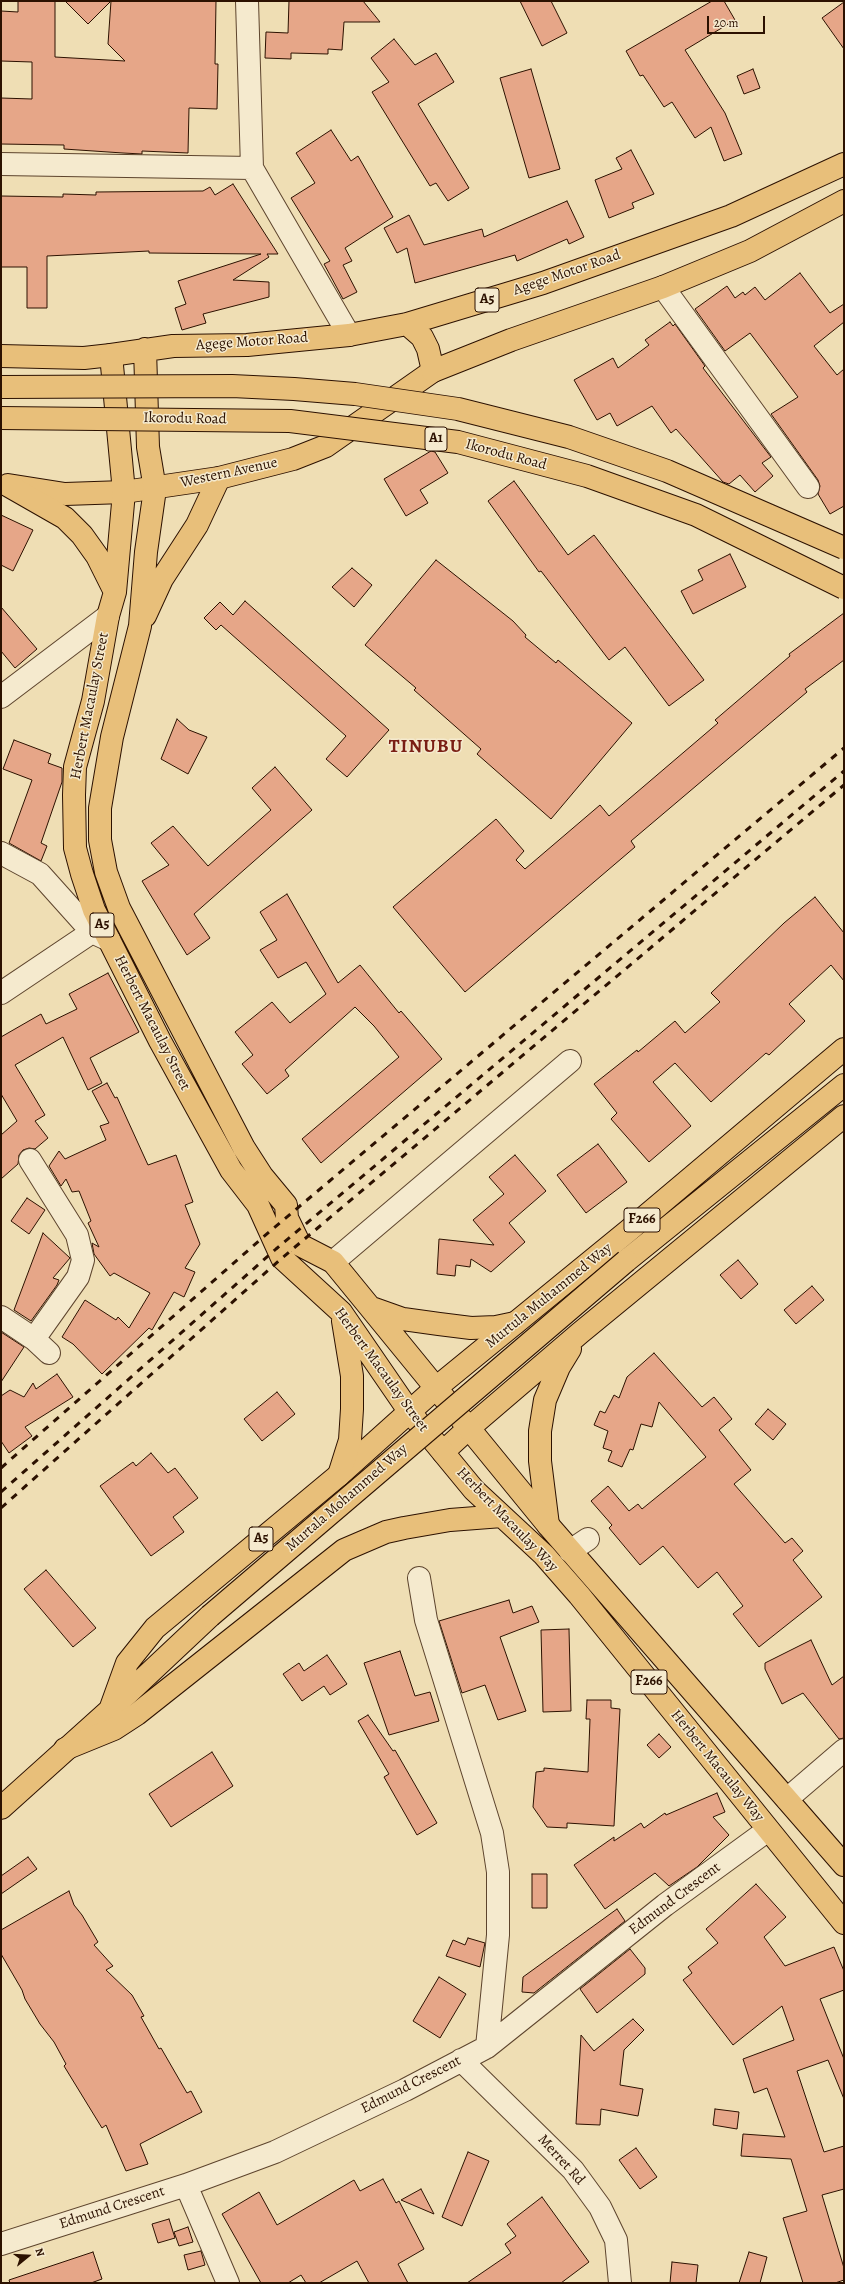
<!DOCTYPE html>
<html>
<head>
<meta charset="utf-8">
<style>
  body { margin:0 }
  #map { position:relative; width:845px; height:2284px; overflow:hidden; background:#efdeb4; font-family:Alegreya,serif }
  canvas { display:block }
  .frame { position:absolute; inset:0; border:2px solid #2c1100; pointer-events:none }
  .north { position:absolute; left:8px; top:2236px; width:40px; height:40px; -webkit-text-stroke:3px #f5eace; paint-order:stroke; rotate:72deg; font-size:11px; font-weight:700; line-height:16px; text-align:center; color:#2c1100 }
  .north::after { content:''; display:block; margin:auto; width:14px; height:18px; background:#2c1100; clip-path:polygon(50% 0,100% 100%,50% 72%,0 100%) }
  .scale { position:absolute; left:707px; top:16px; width:58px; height:18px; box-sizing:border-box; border:2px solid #2c1100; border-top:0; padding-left:5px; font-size:12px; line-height:14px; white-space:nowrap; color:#2c1100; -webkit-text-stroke:3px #f5eace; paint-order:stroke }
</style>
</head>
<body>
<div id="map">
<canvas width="845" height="2284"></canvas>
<div class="frame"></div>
<div class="north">N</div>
<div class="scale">20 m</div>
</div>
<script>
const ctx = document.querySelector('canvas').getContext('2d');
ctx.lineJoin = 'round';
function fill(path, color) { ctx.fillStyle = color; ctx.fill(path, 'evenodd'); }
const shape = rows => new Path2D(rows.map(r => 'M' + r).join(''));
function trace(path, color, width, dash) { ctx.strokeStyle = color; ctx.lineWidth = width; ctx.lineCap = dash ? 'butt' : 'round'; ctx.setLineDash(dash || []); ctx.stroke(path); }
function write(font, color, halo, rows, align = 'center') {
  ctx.font = font + ' Alegreya,serif'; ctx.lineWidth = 3; ctx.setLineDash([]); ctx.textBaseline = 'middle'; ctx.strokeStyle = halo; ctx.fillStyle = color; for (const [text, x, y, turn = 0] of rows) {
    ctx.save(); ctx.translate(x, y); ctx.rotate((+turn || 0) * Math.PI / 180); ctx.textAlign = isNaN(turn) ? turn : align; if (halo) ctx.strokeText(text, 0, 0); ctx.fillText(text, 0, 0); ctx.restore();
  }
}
const building = shape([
  [18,1,55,1,55,57,125,61,108,44,111,1,216,1,215,64,218,64,217,109,189,108,188,153,142,151,142,154,123,153,64,149,64,145,1,144,1,98,32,99,32,62,1,61,1,11,18,12,18,1],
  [65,1,111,1,88,24,65,1],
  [289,1,363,1,380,22,344,22,342,50,328,49,328,54,291,53,291,59,265,58,266,32,288,33,289,1],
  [520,1,551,1,567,33,542,46,520,1],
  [712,1,724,1,735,20,685,50,725,113,742,154,724,161,711,127,695,138,672,102,664,107,643,75,640,76,626,51,712,1],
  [844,2,844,49,822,18,844,2],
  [394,39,415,65,436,53,454,82,418,104,469,188,448,201,436,183,430,186,372,92,389,82,371,58,394,39],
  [531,69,560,169,529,178,500,78,531,69],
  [753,69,760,88,744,94,737,76,753,69],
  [331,130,351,161,358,156,393,217,345,248,352,261,343,265,357,292,343,299,324,264,330,261,291,198,315,183,296,153,331,130],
  [631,150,654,194,632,203,634,208,609,218,595,180,622,169,616,158,631,150],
  [233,184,278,254,267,254,269,257,233,280,269,282,269,297,203,314,206,323,182,330,175,308,186,304,178,281,261,254,149,253,149,251,47,256,47,308,27,308,27,267,1,267,1,196,63,197,63,194,96,195,96,192,203,191,210,187,215,195,233,184],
  [567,201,584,237,569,244,567,239,517,261,515,255,415,283,407,248,397,253,384,228,409,215,424,245,482,229,484,237,567,201],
  [800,273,830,313,844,304,844,322,814,346,837,375,844,369,844,506,830,514,818,494,820,486,818,480,771,414,798,397,750,333,725,351,695,309,727,286,735,298,743,292,745,295,755,287,765,300,800,273],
  [670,322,673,326,675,324,705,366,703,368,771,457,762,463,773,476,755,492,740,475,729,484,723,482,676,429,671,433,652,406,617,426,610,413,597,420,574,380,613,358,618,368,649,345,645,340,670,322],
  [431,451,435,452,448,473,420,490,428,503,406,516,384,479,431,451],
  [514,481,568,555,594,535,704,680,669,706,625,647,609,660,541,571,539,572,488,501,514,481],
  [1,515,33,530,13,571,1,565,1,515],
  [730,554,746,587,693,614,681,591,703,580,698,570,730,554],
  [436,560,513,621,526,635,525,637,556,663,558,660,632,723,551,819,477,754,481,749,414,690,416,688,365,645,436,560],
  [352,568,372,585,354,607,332,587,352,568],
  [245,601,389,730,347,777,326,759,346,736,221,625,216,630,204,618,220,602,233,615,245,601],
  [1,607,37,649,15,668,1,651,1,607],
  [844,613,844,660,805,689,807,692,631,841,635,847,465,992,393,907,496,819,524,851,516,860,525,869,600,805,609,816,718,723,715,720,790,656,789,654,844,613],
  [177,719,189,730,207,737,188,774,161,759,177,719],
  [14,740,51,754,48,763,62,768,62,782,41,843,47,846,41,861,9,843,32,780,3,769,14,740],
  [275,767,312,810,194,914,210,938,187,955,142,881,169,865,151,843,173,826,208,866,271,810,252,788,275,767],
  [287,894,338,983,360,965,399,1013,401,1011,442,1059,321,1163,302,1139,399,1057,374,1026,355,1007,285,1070,289,1076,267,1094,242,1064,253,1055,235,1032,272,1002,290,1023,326,994,306,962,278,978,260,950,277,940,260,912,287,894],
  [815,897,844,933,844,981,831,965,789,1004,805,1021,769,1055,766,1053,711,1102,675,1063,653,1082,691,1126,649,1162,611,1119,617,1113,594,1084,637,1050,638,1052,675,1021,685,1033,720,1002,711,993,784,923,815,897],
  [108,973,139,1032,90,1058,102,1083,88,1090,63,1037,15,1065,45,1115,35,1121,48,1138,35,1149,29,1148,23,1150,19,1155,18,1164,1,1179,1,1135,17,1121,1,1094,1,1037,41,1014,46,1024,77,1009,69,994,108,973],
  [107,1083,115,1098,117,1097,148,1165,176,1155,193,1202,185,1205,200,1244,185,1268,195,1272,184,1297,174,1292,152,1330,149,1328,102,1374,73,1344,62,1337,85,1300,116,1320,118,1317,129,1328,150,1293,114,1273,110,1276,94,1254,92,1243,99,1247,88,1223,91,1221,79,1191,72,1192,66,1179,61,1186,49,1166,59,1151,65,1159,106,1140,100,1126,109,1123,92,1091,107,1083],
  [598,1144,627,1182,586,1213,557,1175,598,1144],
  [515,1155,546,1191,509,1223,525,1242,491,1272,471,1259,470,1267,456,1265,455,1276,437,1274,439,1239,494,1245,473,1220,504,1194,489,1177,515,1155],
  [27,1198,45,1210,29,1234,11,1221,27,1198],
  [43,1233,70,1258,53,1278,59,1280,57,1285,31,1321,14,1310,43,1233],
  [738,1260,758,1284,741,1299,720,1275,738,1260],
  [812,1286,824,1300,796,1324,784,1310,812,1286],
  [1,1332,24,1347,1,1382,1,1332],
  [654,1353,702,1407,714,1397,732,1419,719,1430,751,1470,734,1484,785,1543,792,1538,803,1551,793,1560,822,1597,759,1647,733,1614,743,1606,717,1572,698,1588,663,1546,640,1565,609,1528,612,1525,591,1501,608,1486,629,1511,638,1504,642,1509,706,1457,659,1402,652,1427,641,1424,633,1450,630,1449,622,1467,608,1461,612,1451,603,1448,608,1431,594,1425,600,1411,605,1413,614,1395,619,1398,627,1377,654,1353],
  [57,1374,73,1397,25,1427,32,1436,9,1453,1,1441,1,1396,10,1390,24,1397,33,1383,36,1389,57,1374],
  [277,1392,295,1414,262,1441,244,1419,277,1392],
  [768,1409,786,1424,773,1440,755,1424,768,1409],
  [151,1453,168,1473,175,1468,198,1498,173,1517,184,1532,151,1556,100,1486,133,1462,136,1466,151,1453],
  [46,1570,96,1628,73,1647,24,1589,46,1570],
  [509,1600,513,1613,532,1606,539,1622,500,1637,526,1711,498,1720,485,1685,462,1693,439,1621,509,1600],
  [569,1629,571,1711,543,1712,541,1630,569,1629],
  [811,1640,832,1685,844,1676,844,1738,839,1739,803,1693,782,1704,765,1669,765,1663,811,1640],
  [400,1651,415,1696,430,1692,439,1721,389,1735,364,1663,400,1651],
  [327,1655,347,1684,330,1695,324,1686,302,1701,283,1674,299,1663,304,1671,327,1655],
  [587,1700,611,1700,611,1708,620,1709,614,1826,567,1823,567,1828,547,1827,533,1807,536,1772,544,1771,544,1768,588,1772,590,1719,586,1719,587,1700],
  [368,1715,393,1751,395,1750,437,1823,417,1835,384,1777,389,1774,358,1721,368,1715],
  [659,1734,671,1747,659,1758,647,1745,659,1734],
  [212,1752,233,1786,171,1827,149,1794,212,1752],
  [717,1793,725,1812,713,1817,729,1835,697,1867,669,1886,655,1873,605,1909,574,1865,614,1837,614,1841,641,1823,644,1828,665,1813,666,1815,717,1793],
  [28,1857,37,1869,1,1894,1,1876,28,1857],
  [532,1874,547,1874,547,1908,532,1908,532,1874],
  [756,1884,786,1917,764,1937,785,1966,834,1947,844,1971,844,1990,820,1999,844,2059,844,2099,828,2060,797,2071,824,2152,844,2146,844,2189,822,2195,844,2268,844,2280,835,2283,803,2283,783,2218,807,2211,791,2159,741,2156,743,2134,785,2137,767,2088,754,2093,743,2059,794,2040,782,2006,733,2045,683,1980,692,1973,688,1967,718,1943,706,1929,756,1884],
  [69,1891,74,1905,82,1915,98,1942,94,1945,113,1966,106,1970,132,1995,144,2016,141,2017,159,2049,161,2048,187,2093,191,2091,202,2112,140,2144,148,2164,126,2171,106,2125,102,2128,64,2066,66,2064,54,2042,40,2024,25,1999,22,1990,1,1954,1,1930,69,1891],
  [617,1909,625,1921,534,1993,522,1992,523,1977,617,1909],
  [468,1938,485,1943,480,1967,446,1956,453,1940,465,1945,468,1938],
  [630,1949,645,1968,645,1974,597,2013,580,1989,630,1949],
  [439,1977,466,1994,440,2038,413,2021,439,1977],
  [633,2019,644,2030,624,2050,620,2085,643,2089,638,2116,601,2109,600,2125,576,2124,581,2035,594,2051,633,2019],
  [715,2109,739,2112,737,2129,713,2125,715,2109],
  [636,2148,657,2177,640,2189,619,2160,636,2148],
  [468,2152,489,2161,462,2226,442,2217,468,2152],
  [383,2179,396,2203,399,2201,424,2249,398,2264,408,2283,369,2283,357,2261,319,2283,306,2283,301,2275,288,2283,261,2283,222,2214,259,2192,277,2225,354,2180,360,2191,383,2179],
  [421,2189,434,2214,401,2200,421,2189],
  [542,2197,589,2262,561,2283,467,2283,511,2253,505,2244,516,2236,507,2224,542,2197],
  [169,2219,175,2238,158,2243,152,2224,169,2219],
  [188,2227,193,2242,179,2246,174,2232,188,2227],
  [201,2251,205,2265,188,2270,184,2255,201,2251],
  [93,2252,102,2279,91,2283,10,2283,9,2280,93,2252],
  [749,2252,767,2257,760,2283,739,2283,749,2252],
  [672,2262,698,2265,696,2283,670,2283,672,2262]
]);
const minor = shape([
  [247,1,252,168,349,335],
  [1,164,252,168],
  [663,287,808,487],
  [1,697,108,616],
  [1,853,40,874,92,932],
  [1,993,92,932,109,940],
  [30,1160,77,1235,83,1260,78,1277,34,1339],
  [333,1262,570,1061],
  [1,1317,34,1339,49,1353],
  [570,1551,588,1539],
  [419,1578,426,1620,492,1833,498,1872,498,1935,487,2047],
  [787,1799,844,1750],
  [461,2060,573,2170,600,2207,616,2240,620,2283],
  [186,2185,228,2283],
  [1,2244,186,2185,275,2152,405,2090,487,2047,665,1905,768,1830]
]);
const major = shape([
  [1,356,84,358,111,355],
  [8,485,65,494,124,492,219,478,293,459,326,446,433,371],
  [626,1261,844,1085],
  [443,1452,469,1428,580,1333,844,1116],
  [548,1525,540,1461,540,1431,545,1400,559,1367,570,1349],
  [110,1710,127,1663,155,1628,339,1475,437,1387,628,1231,844,1049],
  [1,1808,110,1710,210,1616]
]);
const highway = shape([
  [844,164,731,216,543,283,407,324,349,335,247,345,173,346,111,355,124,492,115,592,108,616,93,701,75,767,74,795,75,848,82,874,94,910,160,1041,231,1170,258,1205,282,1258,341,1312,409,1411,474,1490,544,1555,579,1595,844,1923],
  [407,324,422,337,428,349,433,371,511,340,663,287,750,251,844,201],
  [145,349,148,447,155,489,146,552,140,626,112,737,100,808,100,840,106,872,119,908,244,1148,262,1176,286,1205,287,1218,300,1245,333,1262,548,1525,844,1865],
  [9,486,65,518,82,535,97,556,115,592],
  [145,616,162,579,197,525,219,478],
  [372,1308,403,1319,439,1324,471,1328,496,1327,515,1323],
  [339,1475,350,1440,352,1409,352,1376,343,1321],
  [65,1749,114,1729,137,1714,344,1550,386,1532,404,1528,450,1520,502,1516]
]);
const rail = shape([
  [1,1468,269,1232,844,748],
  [1,1492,276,1249,844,771],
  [1,1508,282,1258,844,785]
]);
const majorBridge = shape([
  [210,1616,626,1261]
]);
const highwayBridge = shape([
  [1,387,232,386,294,389,355,394,458,409,569,437,667,471,844,548],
  [1,418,290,421,458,442,587,476,696,515,844,588]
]);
const shields = [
  [487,300,24],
  [436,439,22],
  [102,925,24],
  [642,1220,36],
  [261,1539,24],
  [649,1682,36]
];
const shieldNames = [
  ["A5",487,300],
  ["A1",436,439],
  ["A5",102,925],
  ["F266",642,1220],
  ["A5",261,1539],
  ["F266",649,1682]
];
const streetNames = [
  ["Agege Motor Road",567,273,-19],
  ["Agege Motor Road",252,342,-4],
  ["Ikorodu Road",185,419,1],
  ["Ikorodu Road",506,455,15],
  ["Western Avenue",229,473,-12],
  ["Herbert Macaulay Street",90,706,-79],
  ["Herbert Macaulay Street",152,1023,63],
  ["Murtula Muhammed Way",549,1296,-39],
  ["Herbert Macaulay Street",381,1370,54],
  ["Murtala Mohammed Way",347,1498,-41],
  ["Herbert Macaulay Way",507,1520,46],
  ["Herbert Macaulay Way",717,1766,51],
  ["Edmund Crescent",675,1899,-37],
  ["Edmund Crescent",411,2085,-27],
  ["Merret Rd",561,2160,48],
  ["Edmund Crescent",112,2208,-18]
];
const districtNames = [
  ["TINUBU",426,747]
];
fill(building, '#e6a688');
trace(building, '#2c1100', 1);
trace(minor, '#5d442d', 24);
trace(major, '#2c1100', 24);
trace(highway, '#2c1100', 24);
trace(minor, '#f5eace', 22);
trace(major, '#e8bf7a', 22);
trace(highway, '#e8bf7a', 22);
trace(rail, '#2c1100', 3, [7, 7]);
trace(majorBridge, '#2c1100', 24, []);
trace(highwayBridge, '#2c1100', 24, []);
trace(majorBridge, '#e8bf7a', 22);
trace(highwayBridge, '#e8bf7a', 22);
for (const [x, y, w] of shields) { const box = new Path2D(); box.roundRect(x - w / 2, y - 12, w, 24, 3); ctx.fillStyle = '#f5eace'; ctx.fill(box); trace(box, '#2c1100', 1); }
write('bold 14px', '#2c1100', null, shieldNames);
write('15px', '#2c1100', '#f5eace', streetNames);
ctx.letterSpacing = '1px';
write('bold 19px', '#7a1f14', '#f5eace', districtNames);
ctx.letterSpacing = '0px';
</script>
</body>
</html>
